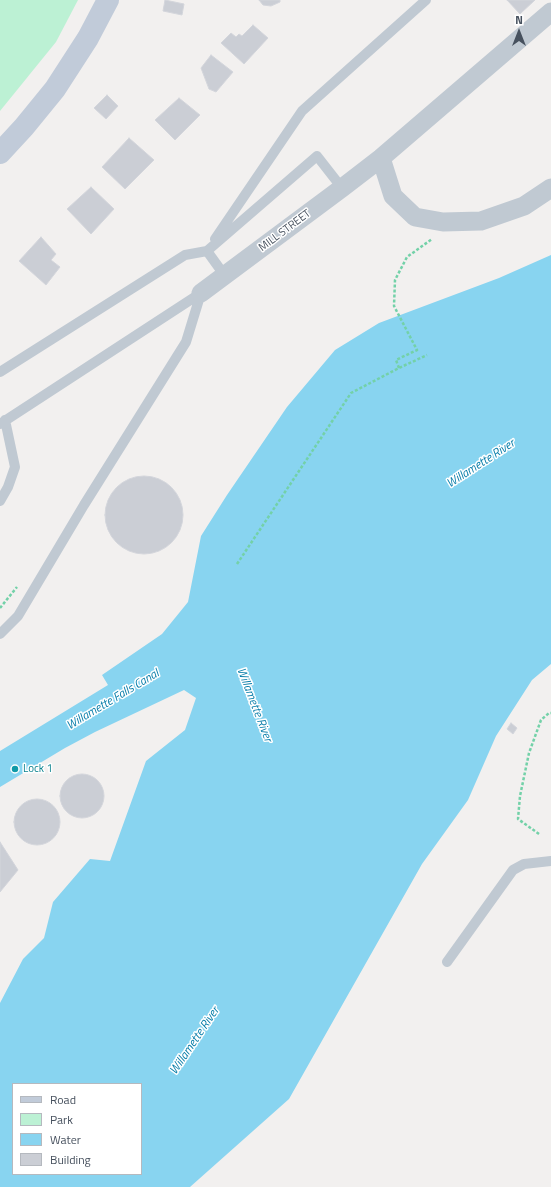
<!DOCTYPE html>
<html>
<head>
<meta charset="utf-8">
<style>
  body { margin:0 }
  #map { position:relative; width:551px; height:1187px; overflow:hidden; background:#f2f0ef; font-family:"Titillium Web",sans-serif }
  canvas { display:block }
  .legend { position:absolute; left:12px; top:1083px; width:130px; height:92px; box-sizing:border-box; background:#fff; border:1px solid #b5b9bf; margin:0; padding:5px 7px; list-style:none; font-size:12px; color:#47515e }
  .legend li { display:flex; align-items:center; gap:8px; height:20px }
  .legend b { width:20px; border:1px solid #b5b9bf }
  .north { position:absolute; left:499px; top:12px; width:40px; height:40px; -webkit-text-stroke:3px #fff; paint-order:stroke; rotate:0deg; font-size:11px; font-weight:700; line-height:16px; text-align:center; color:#47515e }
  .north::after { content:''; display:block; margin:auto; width:14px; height:18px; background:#47515e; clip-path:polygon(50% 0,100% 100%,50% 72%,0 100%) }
</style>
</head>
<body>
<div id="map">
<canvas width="551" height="1187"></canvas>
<ul class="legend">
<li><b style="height:5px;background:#c1cbd9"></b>Road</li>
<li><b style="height:11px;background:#bcf1d4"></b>Park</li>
<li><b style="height:11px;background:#88d4f0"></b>Water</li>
<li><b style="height:11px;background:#cbced5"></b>Building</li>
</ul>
<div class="north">N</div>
</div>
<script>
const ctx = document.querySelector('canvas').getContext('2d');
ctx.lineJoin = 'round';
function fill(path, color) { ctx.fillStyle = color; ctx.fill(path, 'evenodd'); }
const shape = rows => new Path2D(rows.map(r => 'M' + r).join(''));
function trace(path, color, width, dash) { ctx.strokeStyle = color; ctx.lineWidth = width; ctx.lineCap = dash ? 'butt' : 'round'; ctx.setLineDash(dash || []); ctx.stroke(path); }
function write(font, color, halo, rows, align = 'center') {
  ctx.font = font + ' "Titillium Web",sans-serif'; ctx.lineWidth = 3; ctx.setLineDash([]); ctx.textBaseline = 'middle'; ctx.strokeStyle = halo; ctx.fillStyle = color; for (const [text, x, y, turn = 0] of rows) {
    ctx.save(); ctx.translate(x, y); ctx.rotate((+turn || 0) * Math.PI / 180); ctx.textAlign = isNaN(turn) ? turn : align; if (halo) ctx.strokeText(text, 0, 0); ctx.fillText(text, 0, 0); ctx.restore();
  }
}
const green = shape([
  [0,0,78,0,56,42,0,111]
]);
const water = shape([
  [551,255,551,664,532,680,496,736,468,800,422,864,289,1099,190,1187,0,1187,0,1003,23,959,44,938,53,902,90,859,110,861,146,761,185,730,196,698,184,690,95,732,65,748,0,787,0,751,108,685,102,675,162,634,188,602,201,536,227,495,287,407,335,350,379,323,499,278],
  [13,1084,141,1084,141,1174,13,1174]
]);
const building = shape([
  [165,0,184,4,182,15,163,11,165,0],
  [259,0,280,0,280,2,271,6,263,5,259,0],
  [507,0,535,0,520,14,507,0],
  [253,25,268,38,244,64,221,43,231,33,236,37,239,34,242,36,253,25],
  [211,55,233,72,216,92,209,89,201,68,211,55],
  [107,95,118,106,106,119,94,108,107,95],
  [179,98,200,115,175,140,155,120,179,98],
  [129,138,154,160,125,189,102,167,129,138],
  [91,187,114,209,91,234,67,209,91,187],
  [41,237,56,254,51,260,60,267,46,285,19,261,41,237],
  '105 515a39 39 0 1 1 78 0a39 39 0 1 1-78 0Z',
  [511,723,517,728,513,734,507,729,511,723],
  '60 796a22 22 0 1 1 44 0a22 22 0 1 1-44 0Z',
  '14 822a23 23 0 1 1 46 0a23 23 0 1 1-46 0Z',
  [0,842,18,870,0,892,0,842]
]);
const path = shape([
  [399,368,396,360,417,350,394,306,395,280,407,257,432,239],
  [237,564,351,393,399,368,427,355],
  [0,608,17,587],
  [539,834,518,819,520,796,529,753,541,720,549,713,551,713]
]);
const service = shape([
  [215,239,302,111,426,0],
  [207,251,225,276],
  [0,372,185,255,207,251,317,156,342,188],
  [0,424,201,293],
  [0,501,8,487,15,467,5,420],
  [0,634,18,616,84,505,186,342,201,293],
  [447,962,513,870,524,864,551,861]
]);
const minor = shape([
  [381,158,393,196,415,217,443,222,481,221,524,206,551,188],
  [201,293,342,188,381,158,551,12]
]);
const secondary = shape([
  [0,153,24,127,55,89,88,38,108,0]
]);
const markers = [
  [15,769,4,"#0f9aa8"]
];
const streetNames = [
  ["MILL STREET",285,231,-37]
];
const cultureNames = [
  ["Lock 1",23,769]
];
const waterNames = [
  ["Willamette River",481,464,-33],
  ["Willamette Falls Canal",113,700,-31],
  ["Willamette River",254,705,69],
  ["Willamette River",195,1041,-56]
];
fill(green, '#bcf1d4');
fill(water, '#88d4f0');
fill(building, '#cbced5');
trace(building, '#d3d5db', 1);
trace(path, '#73d1a8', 2.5, [3, 2]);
trace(service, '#c0c9d2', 10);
trace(minor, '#c0c9d2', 19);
trace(secondary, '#c1cbd9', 22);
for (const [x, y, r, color] of markers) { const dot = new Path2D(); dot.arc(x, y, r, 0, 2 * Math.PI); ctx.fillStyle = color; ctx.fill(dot); trace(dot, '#fff', 1.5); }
write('11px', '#47515e', '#fff', streetNames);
write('11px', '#0d838f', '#fff', cultureNames, 'left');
write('italic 12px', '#077da9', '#fff', waterNames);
</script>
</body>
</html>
